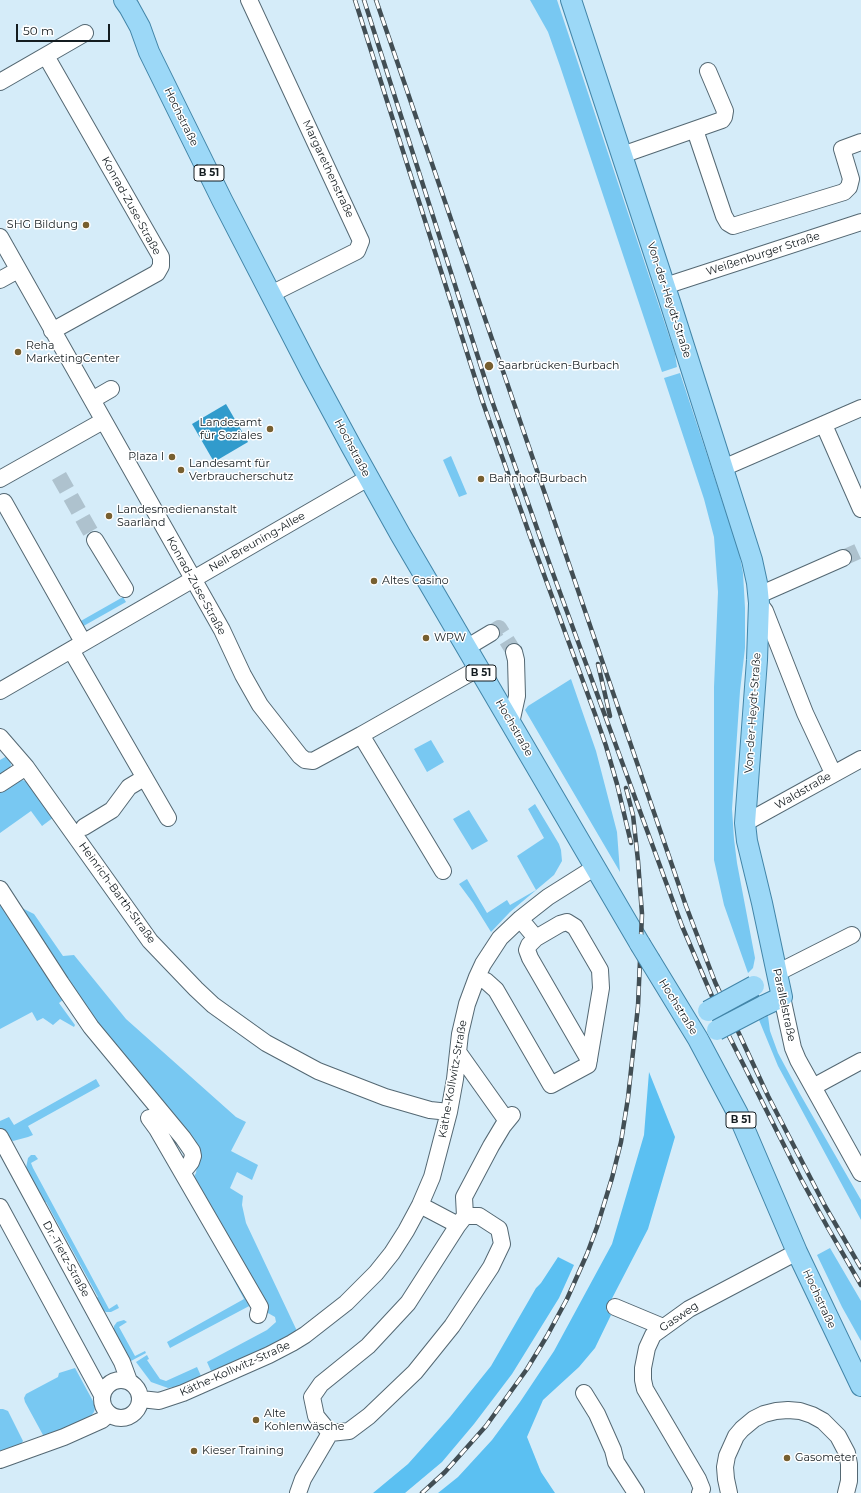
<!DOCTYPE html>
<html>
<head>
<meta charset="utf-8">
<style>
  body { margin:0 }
  #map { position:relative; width:861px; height:1493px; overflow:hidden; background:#d5ecf9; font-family:Montserrat,sans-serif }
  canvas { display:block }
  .scale { position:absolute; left:16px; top:24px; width:94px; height:18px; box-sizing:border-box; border:2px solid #141c20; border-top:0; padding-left:5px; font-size:12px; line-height:14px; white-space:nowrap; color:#141c20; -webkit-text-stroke:3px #fff; paint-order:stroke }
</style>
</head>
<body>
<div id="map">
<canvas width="861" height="1493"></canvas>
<div class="scale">50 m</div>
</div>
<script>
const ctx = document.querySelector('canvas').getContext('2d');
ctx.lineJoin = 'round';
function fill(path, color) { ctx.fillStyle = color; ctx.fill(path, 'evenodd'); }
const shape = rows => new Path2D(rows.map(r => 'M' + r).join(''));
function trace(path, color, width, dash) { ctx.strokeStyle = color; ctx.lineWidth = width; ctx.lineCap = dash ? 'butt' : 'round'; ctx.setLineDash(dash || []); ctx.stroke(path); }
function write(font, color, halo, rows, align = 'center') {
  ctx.font = font + ' Montserrat,sans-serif'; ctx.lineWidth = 3; ctx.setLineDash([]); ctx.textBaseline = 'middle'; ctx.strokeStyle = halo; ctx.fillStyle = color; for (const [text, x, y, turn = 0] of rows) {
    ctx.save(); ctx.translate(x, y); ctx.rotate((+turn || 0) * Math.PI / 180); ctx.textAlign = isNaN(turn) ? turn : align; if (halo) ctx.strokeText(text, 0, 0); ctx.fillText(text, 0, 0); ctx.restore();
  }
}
const green = shape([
  [530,0,557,0,675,354,677,367,662,372,560,66,548,32],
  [680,373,739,552,743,573,745,608,745,648,740,691,732,809,734,839,737,863,755,958,753,968,748,973,724,905,714,860,714,687,718,592,714,537,704,499,664,378],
  [451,456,467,494,459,497,443,460],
  [123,597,126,602,80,628,79,622],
  [571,679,596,751,617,832,620,872,525,710,528,706],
  [431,740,444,762,427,772,414,749],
  [7,756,10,760,11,765,8,771,0,776,0,760],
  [22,780,29,782,54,817,42,826,31,811,0,833,0,792,17,781],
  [535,804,559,844,561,850,562,861,554,875,510,912,491,932,473,903,459,884,467,879,487,913,507,900,510,905,536,890,517,856,544,838,528,809],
  [469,810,488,841,472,850,453,819],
  [0,900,22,908,34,914,63,956,74,955,126,1019,236,1117,246,1122,231,1151,258,1165,252,1180,237,1172,230,1188,243,1196,242,1205,246,1223,297,1331,265,1349,211,1371,207,1362,267,1330,276,1322,275,1317,268,1313,257,1294,253,1304,170,1348,167,1342,244,1299,186,1191,196,1173,198,1157,73,992,59,1003,75,1025,74,1027,60,1019,53,1025,43,1018,37,1021,32,1012,0,1029],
  [768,1016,770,1031,778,1053,800,1094,861,1200,861,1220,778,1066,759,1020],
  [96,1079,100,1086,28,1126,33,1135,28,1137,13,1141,6,1137,0,1129,0,1121,9,1117,14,1125],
  [31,1155,35,1155,38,1159,31,1163,33,1168,109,1309,117,1304,119,1308,111,1312,106,1312,98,1308,93,1300,98,1297,46,1202,41,1203,29,1181,26,1168,28,1158],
  [830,1248,861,1301,861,1341,842,1307,817,1255],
  [124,1320,127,1322,119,1327,135,1356,145,1351,146,1353,131,1361,127,1354,124,1356,114,1332,114,1326,117,1322],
  [147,1355,149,1359,147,1360,160,1379,166,1381,197,1367,201,1376,179,1386,168,1388,151,1382,136,1362],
  [75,1368,94,1403,95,1408,94,1412,90,1417,61,1430,46,1435,43,1435,25,1402,24,1398,26,1394,58,1377,59,1373],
  [0,1409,3,1409,8,1411,23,1441,21,1444,0,1451]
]);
const forest = shape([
  [649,1072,675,1137,648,1229,606,1310,611,1315,595,1348,579,1367,543,1400,527,1437,541,1472,555,1493,438,1493,458,1477,492,1440,520,1402,554,1351,612,1244,644,1135],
  [558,1257,574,1265,559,1298,512,1374,474,1424,442,1462,405,1493,373,1493,408,1464,450,1417,491,1366,536,1288,541,1283]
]);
const water = shape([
  [226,404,248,442,214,462,192,424]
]);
const minorTunnel = shape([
  [59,476,95,540],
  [843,558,861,550],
  [491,633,499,628,514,652]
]);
const minor = shape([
  [249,0,361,241,357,251,271,294],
  [46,56,161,257,161,266,157,273,52,331],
  [0,82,85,33],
  [695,130,724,216,728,223,733,226,844,192,849,187,851,179,842,149,861,142],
  [622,155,722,120,724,117,725,111,708,71],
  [0,237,222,630,243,675,260,705,300,756,305,760,313,761,361,735,443,871],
  [0,280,18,270],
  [665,286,861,222],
  [92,400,111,389],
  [824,425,861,509],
  [723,468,861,408],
  [0,479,103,421],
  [4,502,83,642],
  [95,540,125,589],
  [759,595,843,558],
  [759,603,765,611,805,713,833,773],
  [466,648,491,633],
  [71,650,168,818],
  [0,691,368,478],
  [511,723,517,696,516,660,514,652],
  [361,735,479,668],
  [0,737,26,767,150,941,196,989,213,1005,266,1043,318,1071,385,1097,430,1110,449,1112],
  [0,784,26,767],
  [745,823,861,759],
  [84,827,112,810,129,787,144,778],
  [0,889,61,983,91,1027,183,1138,192,1151,193,1156,191,1162,187,1167,181,1170],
  [520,919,536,938,529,945,527,950,530,958,589,1060],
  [777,973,852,935],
  [477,977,486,981,496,990,551,1085,588,1065,601,988,600,970,575,927,567,922,560,924,536,938],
  [782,997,793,1048,798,1060,861,1173],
  [458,1052,507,1121],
  [813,1087,861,1061],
  [149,1118,157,1129,260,1307,258,1315],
  [0,1137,122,1362,129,1381],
  [0,1207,102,1395],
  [465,1216,464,1197,491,1146,503,1126,512,1115],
  [615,1307,663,1327],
  '102 1399a19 19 0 1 1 38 0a19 19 0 1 1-38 0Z',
  [584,1393,597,1414,613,1450,616,1462,636,1493],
  [141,1399,159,1401,183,1393,269,1355,292,1343,305,1335,346,1303,376,1273,392,1253,406,1231,420,1205,432,1177,449,1112,455,1079,460,1034,467,1004,477,977,483,964,500,938,520,919,548,897,594,868],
  [330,1433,316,1416,312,1397,321,1384,368,1346,408,1303,458,1225],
  [0,1460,64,1437,102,1420,109,1414],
  [298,1493,303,1479,330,1433,349,1431,369,1416,415,1372,452,1326,491,1267,502,1244,499,1229,479,1216,465,1216,458,1225,420,1205],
  [700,1493,702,1489,698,1479,645,1389,643,1380,643,1368,647,1348,653,1335,689,1309,797,1252],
  [729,1493,726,1479,725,1467,727,1456,736,1436,742,1429,754,1419,764,1414,776,1411,788,1410,800,1411,812,1415,823,1421,838,1436,847,1453,849,1464,849,1481,846,1493]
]);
const major = shape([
  [124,0,129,7,140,27,149,52,222,200,311,372,351,446,400,534,640,944],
  [571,0,670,302,752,560,757,583,759,603,757,660,745,823,747,841,762,903,782,997,763,1006],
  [651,962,698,1039,738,1114,797,1252,861,1386]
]);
const rail = shape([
  [355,0,482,400,535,550,595,714,606,746,617,784,631,843],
  [364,0,491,398,551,568,682,926,729,1036,801,1179,828,1228,861,1285],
  [376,0,686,906,715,982,768,1096,825,1206,861,1268],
  [598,664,610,716],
  [422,1493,445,1472,486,1426,527,1369,547,1336,567,1299,587,1254,597,1227,612,1178,621,1142,628,1098,638,1006,642,914,638,861,633,815,626,788]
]);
const majorBridge = shape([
  [640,944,651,962],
  [708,1011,754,986],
  [717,1030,763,1006]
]);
const markers = [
  [86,225,4,"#775f30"],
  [18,352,4,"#775f30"],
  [489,366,5,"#775f30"],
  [270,429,4,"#775f30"],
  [172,457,4,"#775f30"],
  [181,470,4,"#775f30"],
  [481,479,4,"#775f30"],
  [109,516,4,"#775f30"],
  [374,581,4,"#775f30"],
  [426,638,4,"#775f30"],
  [256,1420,4,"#775f30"],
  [194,1451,4,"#775f30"],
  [787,1458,4,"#775f30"]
];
const shields = [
  [209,173,30],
  [481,673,30],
  [741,1120,30]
];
const shieldNames = [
  ["B 51",209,173],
  ["B 51",481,673],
  ["B 51",741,1120]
];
const streetNames = [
  ["Hochstraße",181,117,64],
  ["Margarethenstraße",328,169,65],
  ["Konrad-Zuse-Straße",131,206,61],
  ["Weißenburger Straße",763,254,-18],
  ["Von-der-Heydt-Straße",669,300,72],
  ["Hochstraße",352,448,62],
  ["Nell-Breuning-Allee",257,542,-30],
  ["Konrad-Zuse-Straße",196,586,61],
  ["Von-der-Heydt-Straße",753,713,-86],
  ["Hochstraße",514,728,60],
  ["Waldstraße",803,791,-30],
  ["Heinrich-Barth-Straße",117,893,54],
  ["Parallelstraße",784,1005,78],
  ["Hochstraße",678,1007,58],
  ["Käthe-Kollwitz-Straße",453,1079,-80],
  ["Dr.-Tietz-Straße",66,1259,61],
  ["Hochstraße",819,1299,65],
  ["Gasweg",679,1317,-34],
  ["Käthe-Kollwitz-Straße",235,1369,-24]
];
const poiNames = [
  ["SHG Bildung",78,225,"right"],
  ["Reha",26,346],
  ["MarketingCenter",26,359],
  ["Saarbrücken-Burbach",498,366],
  ["Landesamt",262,423,"right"],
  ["für Soziales",262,436,"right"],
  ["Plaza I",164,457,"right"],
  ["Landesamt für",189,464],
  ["Verbraucherschutz",189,477],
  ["Bahnhof Burbach",489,479],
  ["Landesmedienanstalt",117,510],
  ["Saarland",117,523],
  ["Altes Casino",382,581],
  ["WPW",434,638],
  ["Alte",264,1414],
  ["Kohlenwäsche",264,1427],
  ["Kieser Training",202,1451],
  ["Gasometer",795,1458]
];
fill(green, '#78c8f2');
fill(forest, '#5bc0f2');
fill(water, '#319bcc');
trace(minorTunnel, '#aec2ce', 16, [16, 8]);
trace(minor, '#546873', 18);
trace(major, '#4285a8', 22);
trace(minor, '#fff', 16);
trace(major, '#9cd8f7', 20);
trace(rail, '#424e54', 4.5);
trace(rail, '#fff', 3, [9]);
trace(majorBridge, '#4285a8', 22, []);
trace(majorBridge, '#9cd8f7', 20);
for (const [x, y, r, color] of markers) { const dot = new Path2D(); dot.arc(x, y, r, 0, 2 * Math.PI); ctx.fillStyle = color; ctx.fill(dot); trace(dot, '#fff', 1.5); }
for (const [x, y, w] of shields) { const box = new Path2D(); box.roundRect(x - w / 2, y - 8, w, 16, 3); ctx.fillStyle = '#fff'; ctx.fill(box); trace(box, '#141c20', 1); }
write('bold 10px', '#141c20', null, shieldNames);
write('11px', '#141c20', '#fff', streetNames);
write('11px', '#141c20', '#fff', poiNames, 'left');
</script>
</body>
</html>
